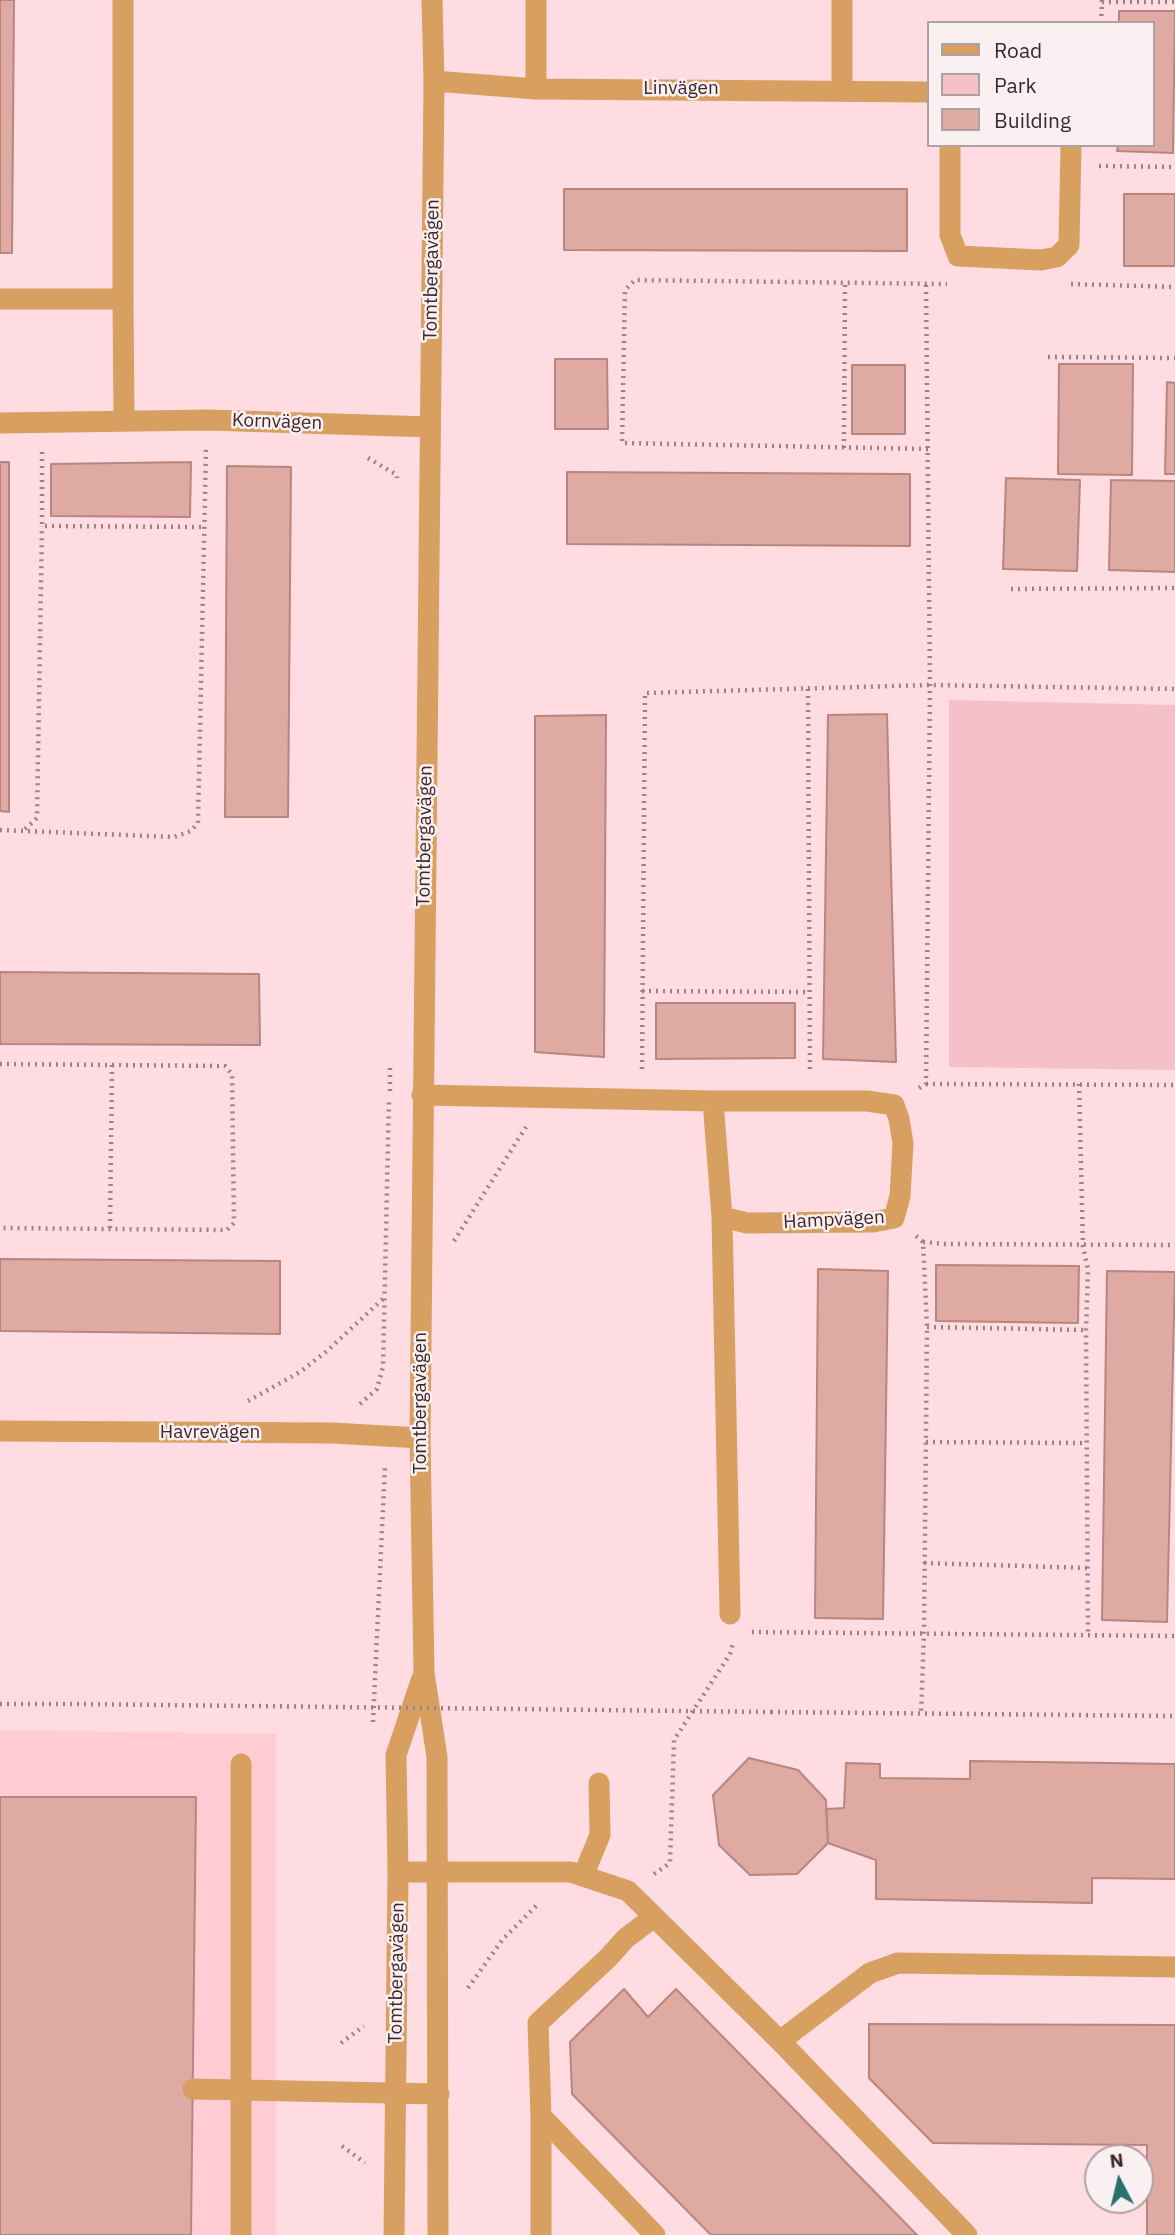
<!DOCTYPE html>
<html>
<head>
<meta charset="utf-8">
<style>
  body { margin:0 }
  #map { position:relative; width:1175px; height:2235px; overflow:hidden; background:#fedce1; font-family:"IBM Plex Sans",sans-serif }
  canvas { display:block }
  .legend { position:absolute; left:927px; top:21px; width:228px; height:126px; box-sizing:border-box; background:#fbf0f1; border:2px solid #afa0a2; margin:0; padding:9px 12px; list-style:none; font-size:21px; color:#3d282c }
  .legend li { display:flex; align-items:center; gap:14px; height:35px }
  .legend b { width:35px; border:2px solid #afa0a2 }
  .north { position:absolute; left:1084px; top:2144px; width:70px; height:70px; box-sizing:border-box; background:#fbf0f1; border:2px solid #afa0a2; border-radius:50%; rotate:353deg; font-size:19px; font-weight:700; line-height:28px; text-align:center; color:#3d282c }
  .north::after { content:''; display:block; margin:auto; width:24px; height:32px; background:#2a736d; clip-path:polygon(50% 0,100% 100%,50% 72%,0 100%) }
</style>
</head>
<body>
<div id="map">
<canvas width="1175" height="2235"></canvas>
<ul class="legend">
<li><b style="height:9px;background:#d7a061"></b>Road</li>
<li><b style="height:19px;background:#f4c1c9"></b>Park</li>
<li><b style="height:19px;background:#dfaaa2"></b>Building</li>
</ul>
<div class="north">N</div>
</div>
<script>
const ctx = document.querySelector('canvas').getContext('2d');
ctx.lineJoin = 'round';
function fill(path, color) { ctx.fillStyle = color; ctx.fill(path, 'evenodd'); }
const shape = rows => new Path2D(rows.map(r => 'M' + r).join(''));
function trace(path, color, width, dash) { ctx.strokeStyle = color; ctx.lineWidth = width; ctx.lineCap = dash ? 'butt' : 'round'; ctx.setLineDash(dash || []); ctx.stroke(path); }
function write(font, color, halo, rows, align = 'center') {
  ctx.font = font + ' "IBM Plex Sans",sans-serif'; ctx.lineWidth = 5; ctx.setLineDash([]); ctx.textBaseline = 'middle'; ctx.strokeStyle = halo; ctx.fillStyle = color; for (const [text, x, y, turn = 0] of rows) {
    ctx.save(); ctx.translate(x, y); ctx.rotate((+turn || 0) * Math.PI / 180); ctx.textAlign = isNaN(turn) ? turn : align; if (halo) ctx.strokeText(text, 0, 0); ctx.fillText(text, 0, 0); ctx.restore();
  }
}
const built = shape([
  [0,1730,276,1734,276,2235,0,2235]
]);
const green = shape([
  [949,700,1175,705,1175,1070,949,1067]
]);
const building = shape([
  [0,0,14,0,12,253,0,253,0,0],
  [1119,11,1175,11,1173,153,1117,151,1118,145,1152,145,1152,23,1119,23,1119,11],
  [564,189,907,189,907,251,564,250,564,189],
  [1124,194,1175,194,1175,266,1124,266,1124,194],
  [555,359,607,359,608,429,555,429,555,359],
  [1059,364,1133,364,1132,475,1058,474,1059,364],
  [852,365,905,365,905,434,852,434,852,365],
  [1167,382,1175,383,1175,474,1165,474,1167,382],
  [0,462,9,462,9,812,0,811,0,462],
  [191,462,190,517,51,516,51,464,191,462],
  [227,466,291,467,288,817,225,817,227,466],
  [567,472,910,474,910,546,567,544,567,472],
  [1006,478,1080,480,1077,571,1003,569,1006,478],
  [1111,480,1175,481,1175,572,1109,570,1111,480],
  [887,714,896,1062,823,1059,828,715,887,714],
  [606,715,604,1057,535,1052,535,716,606,715],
  [0,972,259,974,260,1045,0,1044,0,972],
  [656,1003,795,1003,795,1058,656,1059,656,1003],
  [0,1259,280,1261,280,1334,0,1331,0,1259],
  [936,1265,1079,1266,1078,1323,936,1321,936,1265],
  [818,1269,888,1271,883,1619,815,1618,818,1269],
  [1107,1271,1175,1272,1167,1622,1102,1620,1107,1271],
  [749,1758,798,1770,826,1800,828,1843,797,1874,750,1875,719,1845,713,1795,749,1758],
  [970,1761,1175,1764,1175,1879,1092,1878,1092,1903,876,1899,876,1860,828,1843,826,1809,844,1808,846,1763,880,1764,880,1778,970,1779,970,1761],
  [0,1797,196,1797,191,2235,0,2235,0,1797],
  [624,1989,648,2017,676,1989,917,2235,711,2235,572,2094,570,2042,624,1989],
  [869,2024,1175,2025,1175,2235,1147,2235,1147,2145,933,2143,869,2078,869,2024]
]);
const path = shape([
  [1102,2,1175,2],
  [1101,23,1102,0],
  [1099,166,1175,167],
  [1071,284,1175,287],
  [1048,357,1175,358],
  [844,448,845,283],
  [928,449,622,443,625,290,635,280,947,284],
  [42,452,42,526,203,527],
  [368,458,397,475,397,478],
  [1011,589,1175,588],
  [808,689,810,1071],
  [25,829,37,818,42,526],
  [0,830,174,837,191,831,198,823,206,449],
  [642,991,810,992],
  [0,1064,225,1066,232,1074,234,1223,227,1230,0,1228],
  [642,1069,645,693,930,685,1175,689],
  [926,1084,1175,1085],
  [1079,1084,1083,1246,1088,1270,1086,1330,1088,1635],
  [919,1088,926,1084,930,685,926,284],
  [390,1091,390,1064],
  [110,1228,112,1065],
  [916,1236,923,1242,927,1327,924,1634,921,1715],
  [454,1241,526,1127],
  [923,1242,945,1244,1175,1245],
  [927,1327,1086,1330],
  [248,1401,300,1372,327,1351,385,1297],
  [360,1404,377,1389,383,1367,389,1099],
  [926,1442,1087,1443],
  [924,1563,1087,1568],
  [752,1632,1175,1636],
  [0,1704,77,1704],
  [771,1712,1175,1716],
  [373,1722,385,1465],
  [654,1874,670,1863,674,1740,730,1654,733,1643],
  [468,1988,503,1939,538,1904],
  [341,2043,364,2026],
  [342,2146,365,2163]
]);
const service = shape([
  [123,0,123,299],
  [536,0,536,89],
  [842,90,842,0],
  [241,1764,241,2235],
  [583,1876,600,1835,599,1783],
  [193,2089,439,2094],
  [541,2116,655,2235],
  [541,2235,541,2116,538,2023,608,1958,626,1938,654,1917]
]);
const minor = shape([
  [434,81,536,89,928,92],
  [950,145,950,235,958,256,1041,260,1057,257,1069,245,1071,145],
  [0,299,123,299,124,420],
  [0,423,208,420,430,427],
  [422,1095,713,1101,867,1101,894,1105,899,1119,903,1143,900,1196,894,1218,873,1222,747,1223,722,1217,713,1101],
  [722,1217,730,1614],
  [0,1431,332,1433,420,1438],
  [398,1872,571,1872,628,1891,780,2041,967,2235],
  [780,2041,870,1973,898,1963,1175,1967]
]);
const tertiary = shape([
  [432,0,434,81,420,1438,424,1673,437,1757,438,2235],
  [394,2235,398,1872,396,1755,422,1678]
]);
const pathBridge = shape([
  [77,1704,771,1712]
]);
const streetNames = [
  ["Linvägen",681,89],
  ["Tomtbergavägen",432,270,-89],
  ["Kornvägen",277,422,2],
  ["Tomtbergavägen",425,836,-89],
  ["Hampvägen",834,1220,-3],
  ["Tomtbergavägen",421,1403,-90],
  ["Havrevägen",210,1433],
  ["Tomtbergavägen",397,1973,-89]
];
fill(built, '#ffccd3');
fill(green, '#f4c1c9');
fill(building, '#dfaaa2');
trace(building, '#b8867f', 2);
trace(path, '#9c8185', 4.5, [2, 5]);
trace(service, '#d7a061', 21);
trace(minor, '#d7a061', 21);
trace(tertiary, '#d7a061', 21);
trace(pathBridge, '#9c8185', 4.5, [2, 5]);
write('19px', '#3d282c', '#fbf0f1', streetNames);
</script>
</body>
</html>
